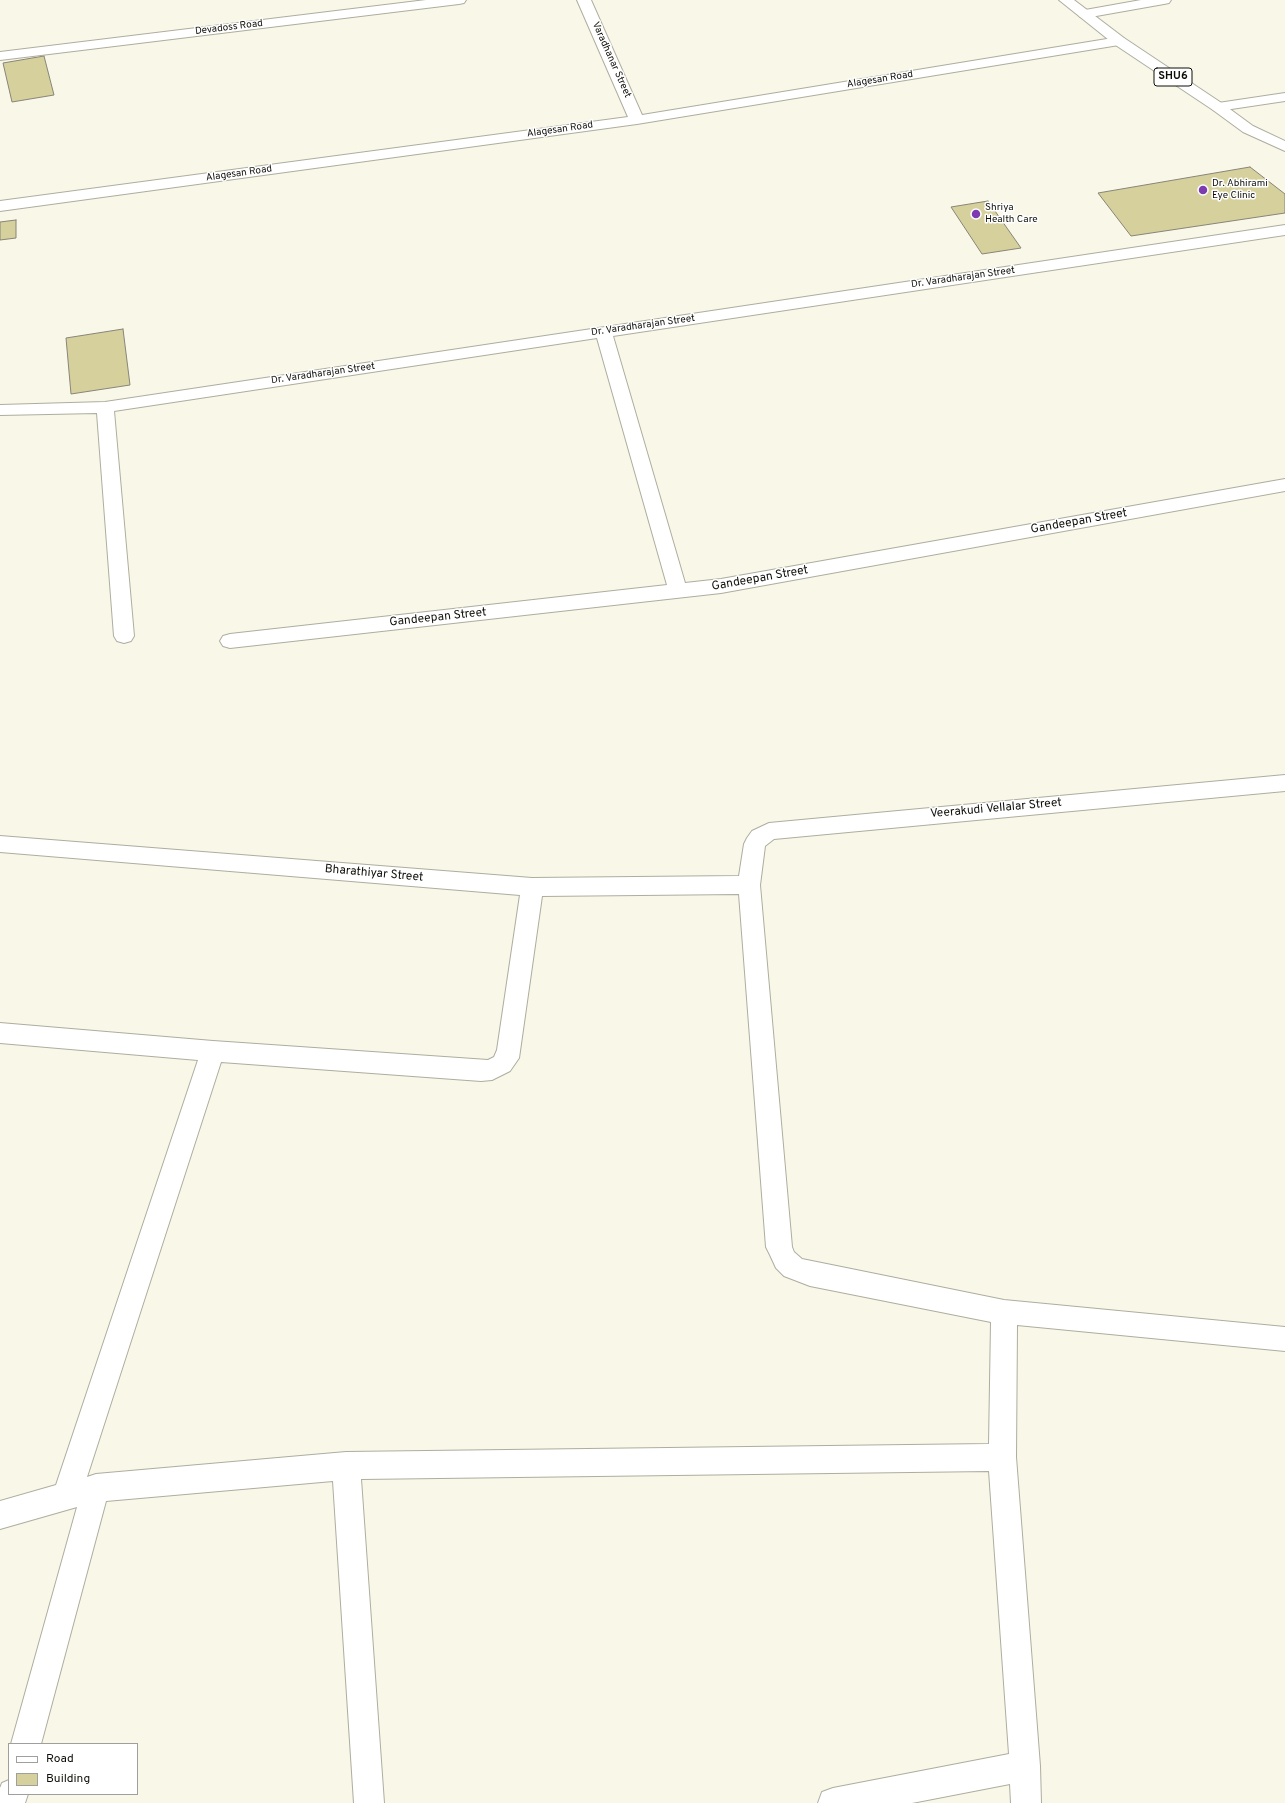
<!DOCTYPE html>
<html>
<head>
<meta charset="utf-8">
<style>
  body { margin:0 }
  #map { position:relative; width:1285px; height:1803px; overflow:hidden; background:#f8f7e8; font-family:Overpass,sans-serif }
  canvas { display:block }
  .legend { position:absolute; left:8px; top:1743px; width:130px; height:52px; box-sizing:border-box; background:#fff; border:1px solid #9f9f9d; margin:0; padding:5px 7px; list-style:none; font-size:12px; color:#0e0e09 }
  .legend li { display:flex; align-items:center; gap:8px; height:20px }
  .legend b { width:20px; border:1px solid #9f9f9d }
</style>
</head>
<body>
<div id="map">
<canvas width="1285" height="1803"></canvas>
<ul class="legend">
<li><b style="height:5px;background:#fff"></b>Road</li>
<li><b style="height:11px;background:#d6d09d"></b>Building</li>
</ul>
</div>
<script>
const ctx = document.querySelector('canvas').getContext('2d');
ctx.lineJoin = 'round';
function fill(path, color) { ctx.fillStyle = color; ctx.fill(path, 'evenodd'); }
const shape = rows => new Path2D(rows.map(r => 'M' + r).join(''));
function trace(path, color, width, dash) { ctx.strokeStyle = color; ctx.lineWidth = width; ctx.lineCap = dash ? 'butt' : 'round'; ctx.setLineDash(dash || []); ctx.stroke(path); }
function write(font, color, halo, rows, align = 'center') {
  ctx.font = font + ' Overpass,sans-serif'; ctx.lineWidth = 3; ctx.setLineDash([]); ctx.textBaseline = 'middle'; ctx.strokeStyle = halo; ctx.fillStyle = color; for (const [text, x, y, turn = 0] of rows) {
    ctx.save(); ctx.translate(x, y); ctx.rotate((+turn || 0) * Math.PI / 180); ctx.textAlign = isNaN(turn) ? turn : align; if (halo) ctx.strokeText(text, 0, 0); ctx.fillText(text, 0, 0); ctx.restore();
  }
}
const building = shape([
  [44,56,54,95,12,102,3,63,44,56],
  [1250,167,1285,194,1285,213,1131,236,1098,193,1250,167],
  [988,201,1021,248,982,254,951,207,988,201],
  [16,220,16,238,0,240,0,222,16,220],
  [123,329,130,385,71,394,66,338,123,329]
]);
const minor = shape([
  [426,0,466,0,464,3,459,4,0,60,0,52,426,0],
  [577,0,591,0,642,115,1119,37,1124,38,1126,41,1124,44,1119,45,637,124,0,211,0,201,628,117,577,0],
  [1141,0,1171,0,1169,3,1164,4,1085,18,1080,17,1078,14,1080,11,1085,10,1141,0],
  [1285,93,1285,101,1218,111,1213,110,1211,107,1213,104,1218,103,1285,93],
  [1285,225,1285,235,613,336,685,583,721,579,1285,479,1285,491,721,593,230,648,223,646,220,641,223,636,230,634,667,585,597,338,114,411,134,636,131,641,124,643,117,641,114,636,97,413,0,415,0,405,105,402,1285,225],
  [1285,775,1285,791,774,839,765,846,760,885,792,1247,794,1252,802,1259,1004,1300,1285,1327,1285,1351,1017,1325,1016,1457,1040,1766,1041,1803,1011,1803,1010,1784,912,1803,818,1803,822,1792,833,1788,1009,1754,989,1471,361,1479,384,1803,354,1803,333,1481,106,1501,41,1744,11,1744,77,1507,0,1529,0,1501,56,1485,198,1060,0,1043,0,1023,213,1041,488,1060,494,1057,497,1050,520,895,0,852,0,836,532,878,739,876,744,844,747,838,752,831,769,823,1285,775],
  [739,894,766,1247,770,1255,776,1268,784,1276,810,1286,991,1322,989,1444,346,1452,96,1474,87,1477,221,1062,481,1081,492,1080,510,1071,519,1058,542,896,739,894],
  [9,1780,9,1794,28,1794,25,1803,0,1803,0,1788,2,1783,9,1780]
]);
const major = shape([
  [1059,0,1074,0,1124,38,1223,104,1253,126,1285,141,1285,151,1243,132,1213,110,1114,44,1059,0]
]);
const markers = [
  [1203,190,5,"#7d3bb0"],
  [976,214,5,"#7d3bb0"]
];
const farStreetnames = [
  ["Devadoss Road",229,28,-7],
  ["Varadhanar Street",611,60,66],
  ["Alagesan Road",880,80,-9],
  ["Alagesan Road",560,130,-8],
  ["Alagesan Road",239,174,-8],
  ["Dr. Varadharajan Street",963,278,-8],
  ["Dr. Varadharajan Street",643,326,-8],
  ["Dr. Varadharajan Street",323,374,-8]
];
const farPoinames = [
  ["Dr. Abhirami",1212,184],
  ["Eye Clinic",1212,196],
  ["Shriya",985,208],
  ["Health Care",985,220]
];
const shields = [
  [1173,77,38]
];
const shieldNames = [
  ["SHU6",1173,77]
];
const streetNames = [
  ["Gandeepan Street",1079,522,-10],
  ["Gandeepan Street",760,579,-10],
  ["Gandeepan Street",438,618,-6],
  ["Veerakudi Vellalar Street",996,809,-5],
  ["Bharathiyar Street",374,874,5]
];
fill(building, '#d6d09d');
trace(building, '#868578', 1);
trace(minor, '#aead9f', 2);
trace(major, '#aead9f', 2);
fill(minor, '#fff');
fill(major, '#fff');
for (const [x, y, r, color] of markers) { const dot = new Path2D(); dot.arc(x, y, r, 0, 2 * Math.PI); ctx.fillStyle = color; ctx.fill(dot); trace(dot, '#fff', 1.5); }
write('10px', '#0e0e09', '#fff', farStreetnames);
write('10px', '#0e0e09', '#fff', farPoinames, 'left');
for (const [x, y, w] of shields) { const box = new Path2D(); box.roundRect(x - w / 2, y - 9, w, 18, 3); ctx.fillStyle = '#fff'; ctx.fill(box); trace(box, '#0e0e09', 1); }
write('bold 11px', '#0e0e09', null, shieldNames);
write('12px', '#0e0e09', '#fff', streetNames);
</script>
</body>
</html>
